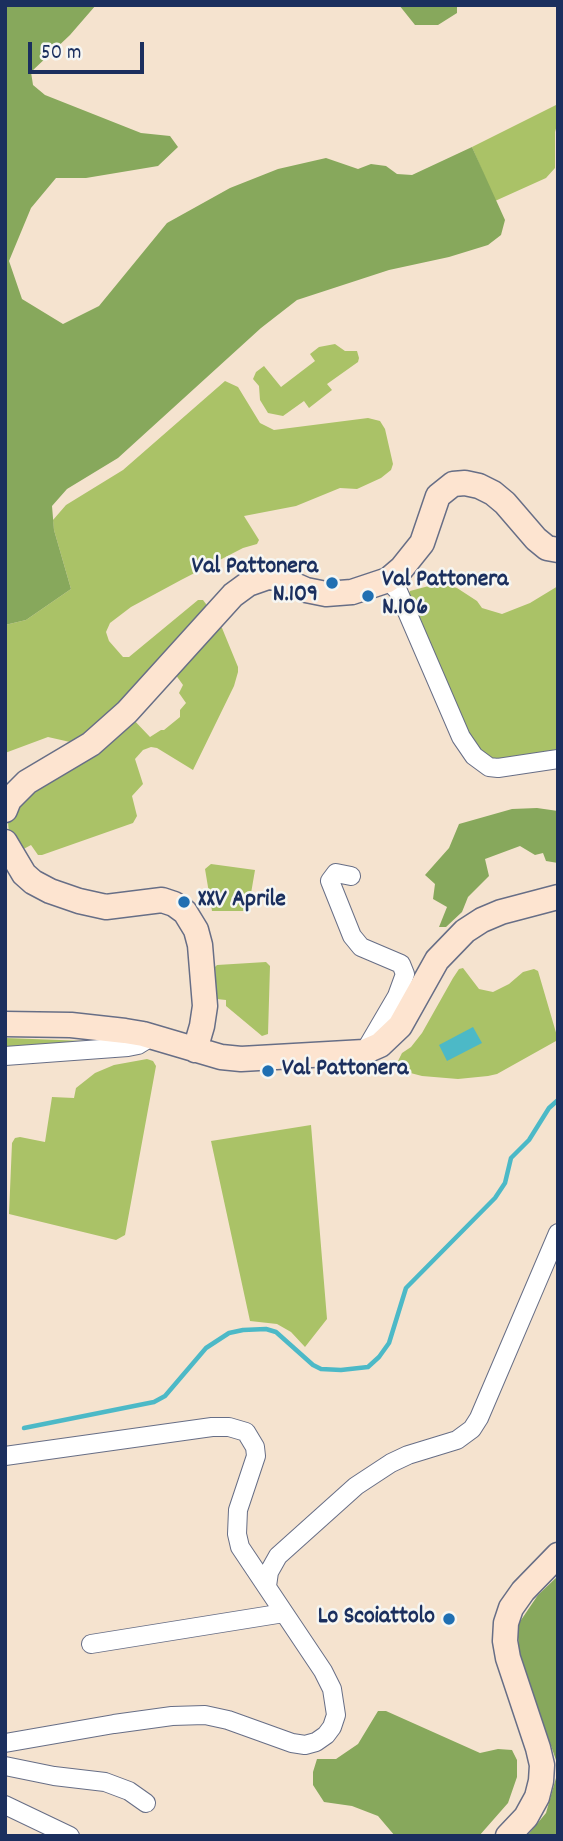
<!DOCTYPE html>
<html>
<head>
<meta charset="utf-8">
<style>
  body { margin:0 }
  #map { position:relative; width:563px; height:1841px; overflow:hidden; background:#f5e3cf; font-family:Dekko,sans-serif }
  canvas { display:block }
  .frame { position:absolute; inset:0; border:7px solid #1b2f5e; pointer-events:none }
  .scale { position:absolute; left:28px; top:42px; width:116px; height:32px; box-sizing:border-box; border:4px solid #1b2f5e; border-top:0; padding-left:9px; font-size:21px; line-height:24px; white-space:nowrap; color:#1b2f5e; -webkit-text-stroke:5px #f6f6f2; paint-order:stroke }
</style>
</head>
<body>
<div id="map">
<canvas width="563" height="1841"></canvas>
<div class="frame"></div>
<div class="scale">50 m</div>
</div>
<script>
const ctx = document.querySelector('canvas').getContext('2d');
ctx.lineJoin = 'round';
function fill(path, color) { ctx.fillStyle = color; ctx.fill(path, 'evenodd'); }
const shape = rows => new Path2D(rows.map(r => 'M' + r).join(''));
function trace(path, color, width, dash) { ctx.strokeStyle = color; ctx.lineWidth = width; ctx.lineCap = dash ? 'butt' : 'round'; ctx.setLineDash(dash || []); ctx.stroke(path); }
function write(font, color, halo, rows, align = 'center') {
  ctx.font = font + ' Dekko,sans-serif'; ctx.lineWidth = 5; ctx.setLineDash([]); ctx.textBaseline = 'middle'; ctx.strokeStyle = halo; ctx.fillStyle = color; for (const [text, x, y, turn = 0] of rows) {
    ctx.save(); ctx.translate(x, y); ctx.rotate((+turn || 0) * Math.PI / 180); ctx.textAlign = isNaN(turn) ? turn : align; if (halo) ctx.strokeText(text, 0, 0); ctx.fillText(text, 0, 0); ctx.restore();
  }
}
const green = shape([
  [558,104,558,121,555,132,555,168,546,178,495,201,472,147],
  [335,344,345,351,357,351,359,358,358,362,327,384,332,390,309,408,304,401,283,416,268,413,260,400,259,386,253,379,256,372,264,366,281,387,315,361,310,354,319,347],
  [225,381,238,387,260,423,274,430,368,418,380,421,385,429,393,464,391,470,381,478,357,489,340,488,296,506,244,516,259,540,257,544,243,548,181,580,131,607,110,623,106,632,109,641,123,657,129,657,198,600,203,600,206,604,208,609,140,688,84,735,70,742,48,737,5,753,5,625,26,620,71,589,54,530,53,520,66,505,123,470],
  [440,583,457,588,477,601,482,608,502,614,530,603,558,586,558,749,497,760,484,754,473,744,408,595,410,591],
  [217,624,222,628,238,667,238,672,234,686,193,770,157,748,151,747,143,750,135,759,143,784,132,796,137,816,133,823,42,855,38,855,31,845,18,852,9,833,8,823,16,797,131,717,150,737,161,730,164,730,180,717,180,710,186,703,179,693,183,685,173,671],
  [211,864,255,870,248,911,212,911,205,869],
  [266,962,270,966,268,1034,262,1036,226,1006,226,1000,217,999,215,967,217,965],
  [463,968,479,989,493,992,509,984,523,972,534,969,538,971,557,1036,556,1041,497,1074,488,1076,458,1079,422,1076,399,1070,397,1063,402,1053,411,1047,422,1033,453,978,459,969],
  [5,1038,87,1041,87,1043,5,1048],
  [147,1059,153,1061,156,1066,125,1235,116,1240,9,1214,12,1143,15,1138,20,1137,45,1142,52,1097,74,1098,76,1088,95,1073,114,1065],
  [311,1125,327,1319,305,1347,291,1332,277,1324,250,1321,211,1141]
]);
const forest = shape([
  [5,5,96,5,70,35,31,72,33,85,45,95,141,133,170,136,178,147,158,166,86,178,56,178,31,208,9,261,22,299,63,324,99,306,167,223,230,188,278,169,326,158,358,169,371,164,386,166,397,174,412,175,472,147,505,220,501,235,488,245,449,257,389,270,297,300,261,328,118,458,67,489,52,506,54,530,71,589,26,620,5,625],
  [399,5,457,5,457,13,438,25,415,25],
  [537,808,558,811,558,863,546,861,543,853,535,855,520,846,485,859,489,876,468,897,462,912,446,927,439,927,447,907,433,899,435,884,425,875,449,848,459,824,512,809],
  [558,1576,558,1836,527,1836,546,1813,556,1778,556,1760,520,1658,517,1626,538,1595],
  [378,1711,386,1711,480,1753,498,1749,512,1750,517,1760,517,1777,508,1803,479,1836,395,1836,378,1816,352,1806,324,1802,313,1785,313,1772,317,1759,336,1759,358,1744]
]);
const water = shape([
  [473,1027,482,1043,447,1061,439,1045]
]);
const stream = shape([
  [24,1428,154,1402,165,1396,206,1348,229,1333,243,1330,266,1329,276,1332,313,1365,321,1369,341,1370,368,1367,379,1357,389,1343,406,1288,495,1198,505,1183,511,1158,529,1140,549,1108,558,1100]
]);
const street = shape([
  [388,580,398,591,461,737,474,756,489,767,498,768,558,759],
  [351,876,336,873,330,881,352,936,361,947,401,964,405,974,397,996,366,1049],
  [5,1056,128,1047,138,1045,151,1037],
  [5,1456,212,1427,229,1427,246,1432,255,1447,256,1456,238,1510,237,1534,240,1547,323,1671,332,1689,336,1715,332,1727,326,1735,316,1742,305,1745,292,1743,228,1720,205,1715,172,1716,114,1724,5,1743],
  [267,1586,269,1572,278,1556,356,1486,391,1463,408,1455,457,1440,472,1429,479,1418,558,1233],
  [91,1644,284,1613],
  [5,1766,54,1776,105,1782,129,1791,146,1803],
  [5,1805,70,1836]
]);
const secondary = shape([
  [5,810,9,800,27,782,91,744,127,712,233,595,248,584,268,577,279,578,306,590,326,594,352,592,388,580,402,568,422,543,438,496,453,484,465,483,479,486,493,493,505,503,536,539,547,548,558,550],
  [5,842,24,874,33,882,50,891,79,901,106,907,162,900,174,904,185,912,196,930,200,945,205,1006,202,1026,195,1050],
  [5,1024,71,1025,125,1031,143,1034,221,1057,241,1059,364,1052,380,1045,400,1026,437,960,465,931,482,920,501,912,558,897],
  [508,1836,526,1817,537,1797,541,1781,542,1765,538,1748,508,1658,505,1641,506,1623,511,1608,523,1591,558,1555]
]);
const markers = [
  [332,583,7,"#1f6fb2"],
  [368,596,7,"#1f6fb2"],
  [184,902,7,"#1f6fb2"],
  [268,1071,7,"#1f6fb2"],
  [449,1619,7,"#1f6fb2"]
];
const poiNames = [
  ["Val Pattonera",318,569,"right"],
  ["N.109",318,597,"right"],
  ["Val Pattonera",382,582],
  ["N.106",382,610],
  ["XXV Aprile",198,902],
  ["Val Pattonera",282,1071],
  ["Lo Scoiattolo",435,1619,"right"]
];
fill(green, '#aac267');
fill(forest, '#87a85c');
fill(water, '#4cb9c7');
trace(stream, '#4cb9c7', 4.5);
trace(street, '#676e86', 20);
trace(secondary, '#676e86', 27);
trace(street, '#fff', 18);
trace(secondary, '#fde4d0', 24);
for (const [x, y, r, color] of markers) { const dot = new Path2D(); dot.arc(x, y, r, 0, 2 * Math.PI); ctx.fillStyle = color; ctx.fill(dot); trace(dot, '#f6f6f2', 2.5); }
write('bold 24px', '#1b2f5e', '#f6f6f2', poiNames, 'left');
</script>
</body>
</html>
